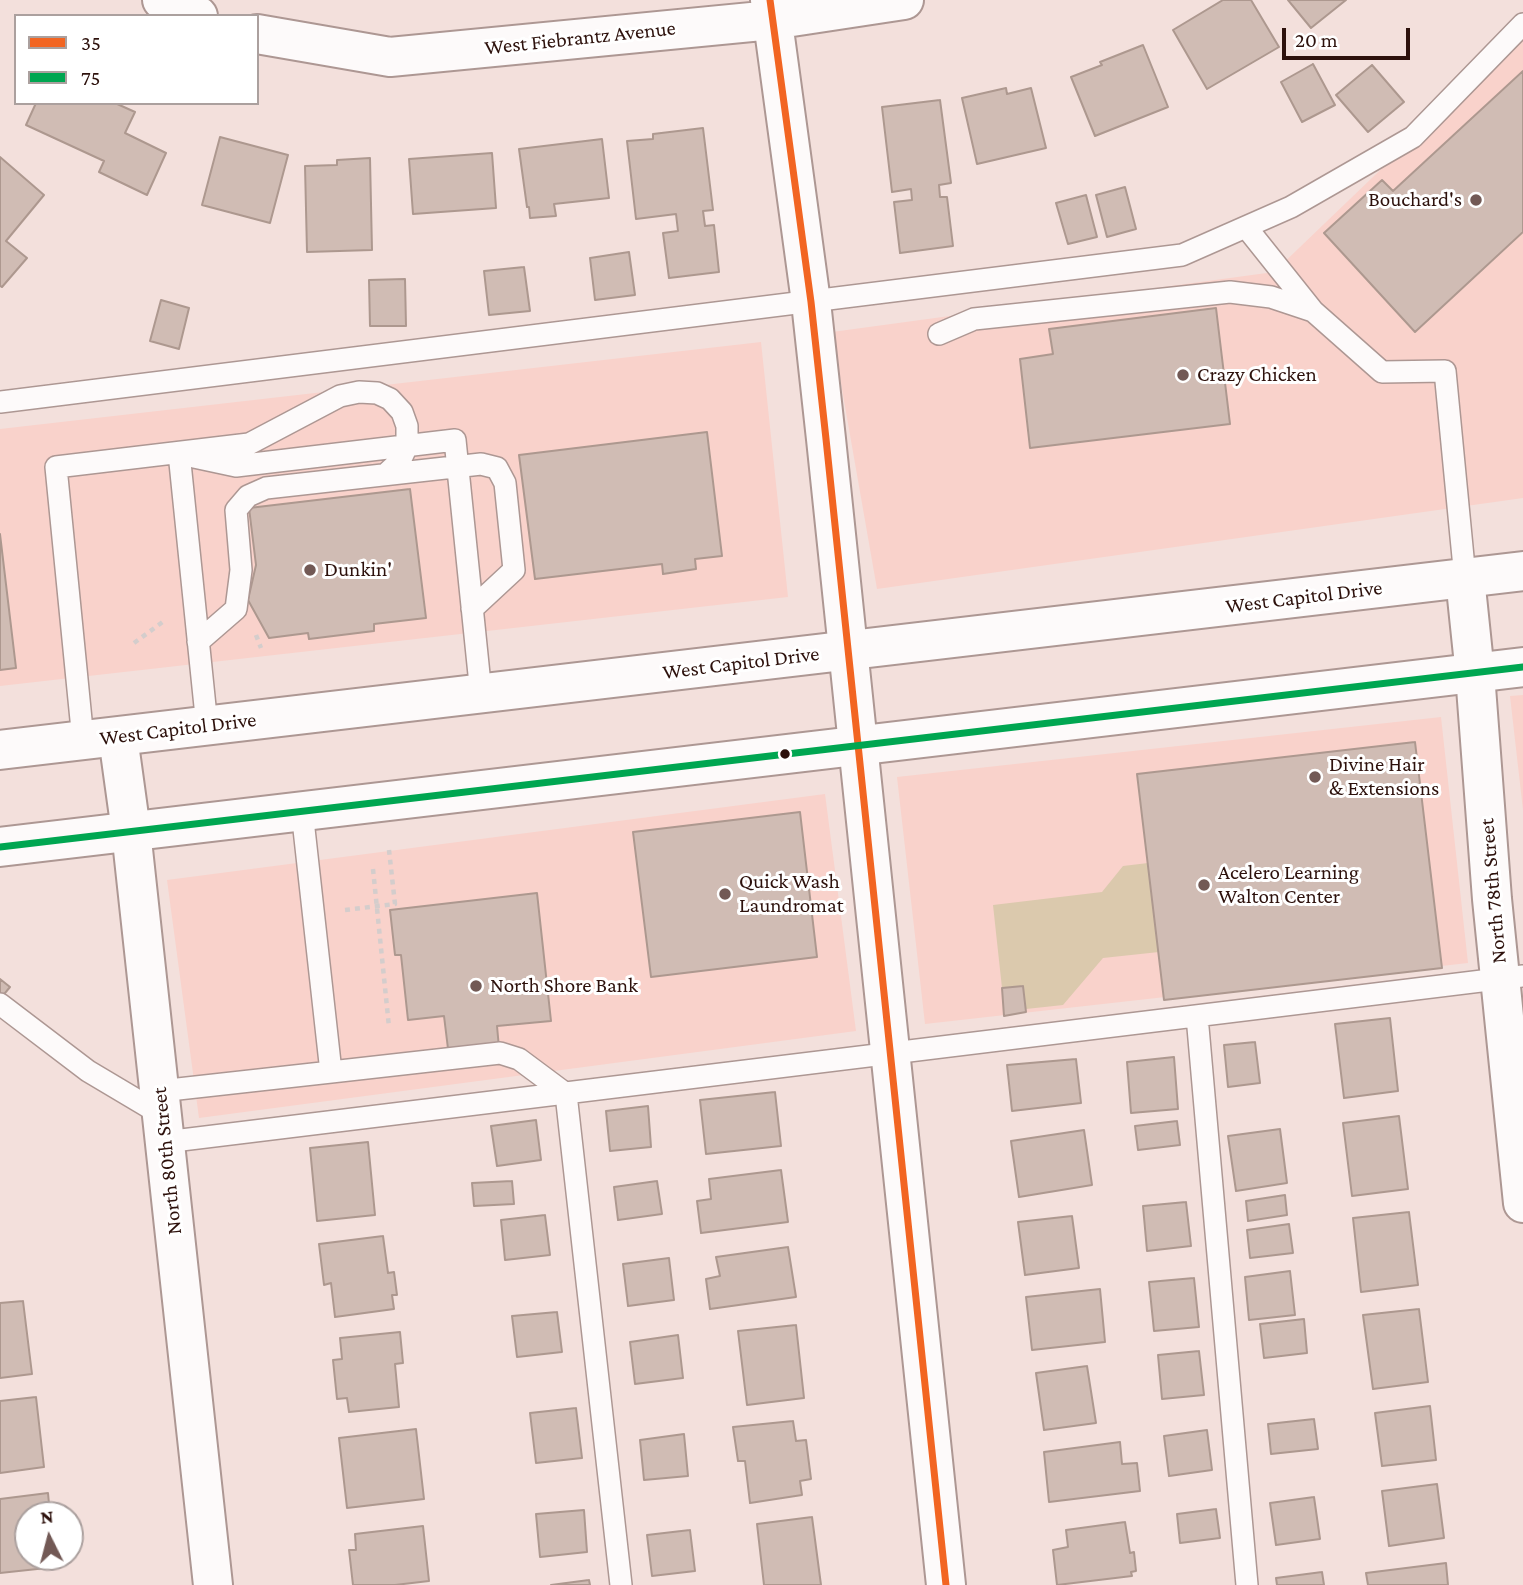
<!DOCTYPE html>
<html>
<head>
<meta charset="utf-8">
<style>
  body { margin:0 }
  #map { position:relative; width:1523px; height:1585px; overflow:hidden; background:#f3e0dc; font-family:"Crimson Pro",serif }
  canvas { display:block }
  .legend { position:absolute; left:14px; top:14px; width:245px; height:91px; box-sizing:border-box; background:#fff; border:2px solid #aba09e; margin:0; padding:9px 12px; list-style:none; font-size:21px; color:#2d110c }
  .legend li { display:flex; align-items:center; gap:14px; height:35px }
  .legend b { width:35px; border:2px solid #aba09e }
  .north { position:absolute; left:14px; top:1501px; width:70px; height:70px; box-sizing:border-box; background:#fff; border:2px solid #aba09e; border-radius:50%; rotate:354deg; font-size:19px; font-weight:700; line-height:28px; text-align:center; color:#2d110c }
  .north::after { content:''; display:block; margin:auto; width:24px; height:32px; background:#725955; clip-path:polygon(50% 0,100% 100%,50% 72%,0 100%) }
  .scale { position:absolute; left:1282px; top:28px; width:128px; height:32px; box-sizing:border-box; border:4px solid #2d110c; border-top:0; padding-left:9px; font-size:21px; line-height:24px; white-space:nowrap; color:#2d110c; -webkit-text-stroke:5px #fff; paint-order:stroke }
</style>
</head>
<body>
<div id="map">
<canvas width="1523" height="1585"></canvas>
<ul class="legend">
<li><b style="height:9px;background:#f26522"></b>35</li>
<li><b style="height:9px;background:#00a651"></b>75</li>
</ul>
<div class="north">N</div>
<div class="scale">20 m</div>
</div>
<script>
const ctx = document.querySelector('canvas').getContext('2d');
ctx.lineJoin = 'round';
function fill(path, color) { ctx.fillStyle = color; ctx.fill(path, 'evenodd'); }
const shape = rows => new Path2D(rows.map(r => 'M' + r).join(''));
function trace(path, color, width, dash) { ctx.strokeStyle = color; ctx.lineWidth = width; ctx.lineCap = dash ? 'butt' : 'round'; ctx.setLineDash(dash || []); ctx.stroke(path); }
function write(font, color, halo, rows, align = 'center') {
  ctx.font = font + ' "Crimson Pro",serif'; ctx.lineWidth = 6; ctx.setLineDash([]); ctx.textBaseline = 'middle'; ctx.strokeStyle = halo; ctx.fillStyle = color; for (const [text, x, y, turn = 0] of rows) {
    ctx.save(); ctx.translate(x, y); ctx.rotate((+turn || 0) * Math.PI / 180); ctx.textAlign = isNaN(turn) ? turn : align; if (halo) ctx.strokeText(text, 0, 0); ctx.fillText(text, 0, 0); ctx.restore();
  }
}
const built = shape([
  [1523,33,1523,498,877,589,832,332,1274,272],
  [761,342,788,597,0,686,0,429],
  [1523,695,1523,810,1510,696],
  [1441,717,1468,963,925,1024,897,777],
  [825,794,856,1031,199,1118,167,880]
]);
const green = shape([
  [1148,863,1159,952,1103,958,1063,1005,1026,1009,1023,986,1002,988,993,905,1102,892,1123,866]
]);
const building = shape([
  [1223,0,1251,0,1279,47,1207,89,1173,30,1223,0],
  [1288,0,1346,0,1311,28,1288,0],
  [1143,45,1168,107,1095,136,1071,77,1102,65,1100,62,1143,45],
  [1313,64,1335,105,1302,122,1281,82,1313,64],
  [1372,65,1404,102,1368,132,1336,95,1372,65],
  [1523,71,1523,232,1415,332,1324,233,1382,180,1393,191,1523,71],
  [1006,88,1007,94,1031,88,1046,148,977,164,962,98,1006,88],
  [940,100,951,183,939,185,940,197,947,197,953,246,900,253,894,202,912,200,911,189,892,192,882,107,940,100],
  [36,103,115,103,135,112,125,133,166,153,147,195,99,172,104,161,26,125,36,103],
  [703,128,713,210,703,211,705,226,714,225,719,272,669,278,663,233,678,231,676,214,636,219,627,141,653,139,653,134,703,128],
  [220,137,288,155,270,223,202,205,220,137],
  [602,139,609,198,554,204,556,216,530,218,529,207,527,207,519,149,602,139],
  [492,153,496,208,413,214,409,159,492,153],
  [0,157,44,195,6,241,27,258,2,287,0,286,0,157],
  [370,158,372,250,307,252,305,166,337,165,337,160,370,158],
  [1125,187,1136,229,1107,237,1096,195,1125,187],
  [1086,195,1097,237,1068,244,1056,203,1086,195],
  [629,252,635,295,595,300,590,258,629,252],
  [524,267,530,311,489,315,484,271,524,267],
  [405,279,406,326,370,326,369,280,405,279],
  [161,300,189,308,179,349,150,341,161,300],
  [1216,308,1230,424,1030,448,1020,359,1053,354,1049,329,1216,308],
  [707,432,722,556,695,559,696,569,663,574,662,564,535,579,519,455,707,432],
  [410,489,426,618,374,624,374,631,309,639,308,633,269,638,248,600,256,565,249,508,410,489],
  [0,534,16,668,0,670,0,534],
  [1415,742,1442,968,1164,1000,1137,774,1415,742],
  [800,812,817,957,651,977,633,832,800,812],
  [537,893,551,1021,497,1026,500,1059,450,1065,444,1016,408,1020,401,955,395,955,390,910,537,893],
  [0,979,10,987,0,999,0,979],
  [1023,986,1026,1012,1004,1016,1002,988,1023,986],
  [1390,1018,1398,1091,1344,1098,1335,1024,1390,1018],
  [1255,1042,1260,1083,1228,1087,1224,1045,1255,1042],
  [1174,1057,1178,1109,1131,1113,1127,1062,1174,1057],
  [1076,1059,1081,1103,1012,1111,1007,1065,1076,1059],
  [775,1092,781,1146,706,1154,700,1100,775,1092],
  [648,1106,651,1147,610,1151,606,1111,648,1106],
  [1399,1116,1408,1189,1352,1196,1343,1123,1399,1116],
  [536,1120,541,1160,497,1166,491,1126,536,1120],
  [1177,1121,1180,1145,1138,1150,1135,1126,1177,1121],
  [1280,1129,1287,1183,1236,1191,1228,1136,1280,1129],
  [1084,1130,1092,1185,1019,1197,1011,1141,1084,1130],
  [368,1142,375,1215,317,1221,310,1148,368,1142],
  [781,1170,788,1222,701,1233,697,1201,711,1199,709,1179,781,1170],
  [512,1181,514,1204,474,1206,472,1183,512,1181],
  [657,1181,662,1214,618,1220,614,1187,657,1181],
  [1285,1195,1287,1215,1248,1221,1246,1201,1285,1195],
  [1186,1202,1191,1246,1147,1251,1143,1206,1186,1202],
  [1409,1212,1418,1285,1361,1292,1353,1218,1409,1212],
  [545,1215,550,1255,505,1260,501,1220,545,1215],
  [1072,1216,1079,1268,1025,1275,1018,1222,1072,1216],
  [1289,1224,1293,1253,1250,1258,1247,1230,1289,1224],
  [383,1236,388,1273,394,1272,397,1295,392,1295,394,1309,335,1317,331,1283,324,1285,319,1244,383,1236],
  [788,1247,796,1297,710,1309,706,1279,720,1276,716,1257,788,1247],
  [669,1258,674,1300,628,1306,623,1264,669,1258],
  [1290,1271,1295,1315,1249,1320,1245,1277,1290,1271],
  [1194,1278,1199,1327,1154,1331,1149,1282,1194,1278],
  [1100,1289,1105,1342,1032,1350,1026,1297,1100,1289],
  [23,1301,32,1374,0,1378,0,1303,23,1301],
  [1419,1309,1428,1382,1373,1389,1363,1315,1419,1309],
  [557,1312,562,1352,517,1357,512,1316,557,1312],
  [1304,1319,1307,1353,1264,1358,1260,1324,1304,1319],
  [796,1325,804,1398,747,1405,738,1331,796,1325],
  [400,1332,403,1363,395,1364,399,1407,349,1412,347,1398,337,1399,333,1360,342,1359,340,1338,400,1332],
  [678,1335,683,1378,635,1384,630,1342,678,1335],
  [1199,1351,1204,1395,1162,1399,1158,1355,1199,1351],
  [1087,1366,1096,1423,1044,1430,1036,1373,1087,1366],
  [36,1397,44,1467,0,1473,0,1401,36,1397],
  [1430,1406,1436,1460,1382,1466,1375,1413,1430,1406],
  [576,1408,582,1458,536,1463,530,1413,576,1408],
  [1314,1419,1318,1449,1271,1454,1268,1424,1314,1419],
  [793,1421,796,1441,806,1440,811,1479,800,1481,802,1495,750,1503,745,1461,738,1461,733,1427,793,1421],
  [416,1429,424,1499,347,1508,339,1438,416,1429],
  [1207,1430,1212,1470,1169,1476,1164,1436,1207,1430],
  [684,1434,688,1476,644,1480,640,1440,684,1434],
  [1120,1442,1122,1464,1137,1463,1140,1491,1049,1502,1044,1452,1120,1442],
  [1437,1484,1444,1538,1389,1546,1382,1491,1437,1484],
  [48,1493,50,1515,28,1515,28,1557,55,1557,56,1567,0,1573,0,1499,48,1493],
  [1314,1497,1320,1539,1276,1545,1270,1503,1314,1497],
  [1216,1509,1220,1538,1180,1543,1177,1514,1216,1509],
  [584,1510,587,1552,540,1557,536,1514,584,1510],
  [812,1517,821,1585,764,1585,757,1524,812,1517],
  [1125,1522,1130,1553,1134,1552,1136,1571,1131,1572,1132,1576,1057,1585,1053,1550,1068,1547,1066,1530,1125,1522],
  [423,1526,429,1581,395,1585,353,1585,349,1550,356,1550,355,1534,423,1526],
  [690,1530,695,1571,652,1576,647,1535,690,1530],
  [1446,1563,1448,1585,1368,1585,1366,1573,1446,1563],
  [1322,1572,1324,1585,1277,1585,1276,1578,1322,1572],
  [589,1580,590,1585,551,1585,589,1580]
]);
const path = shape([
  [256,635,261,648],
  [134,643,164,621],
  [373,869,389,1027],
  [345,910,395,904,389,850]
]);
const lane = shape([
  [1246,227,1313,311,1382,372,1445,371,1465,578],
  [939,334,974,319,1230,292,1271,297,1313,311],
  [0,402,1182,255,1291,207,1413,137,1523,24],
  [179,453,207,726],
  [194,457,236,466,455,440,481,694],
  [198,642,236,609,241,570,236,510,248,496,266,488,481,464,497,468,505,483,514,570,472,609],
  [83,740,56,467,249,444,340,396,359,392,377,393,390,399,402,412,407,426,407,446,400,461,386,474],
  [0,1004,88,1071,162,1115],
  [1197,1016,1247,1585],
  [331,1072,500,1053,519,1059,566,1094,621,1585],
  [160,1091,331,1072,302,811],
  [165,1142,1523,976]
]);
const street = shape([
  [162,0,198,16],
  [770,0,811,302,826,439,946,1585],
  [257,34,390,57,772,20,904,0],
  [1465,578,1475,674,1492,899,1523,1203],
  [118,737,131,831,213,1585]
]);
const primary = shape([
  [0,750,1523,571],
  [0,847,1523,667]
]);
const bus1 = shape([
  [770,0,811,302,826,439,946,1585]
]);
const bus2 = shape([
  [0,847,1523,667]
]);
const markers = [
  [1476,200,7,"#725955"],
  [1183,375,7,"#725955"],
  [310,570,7,"#725955"],
  [785,754,6,"#2d110c"],
  [1315,777,7,"#725955"],
  [1204,885,7,"#725955"],
  [725,894,7,"#725955"],
  [476,986,7,"#725955"]
];
const streetNames = [
  ["West Fiebrantz Avenue",580,38,-6],
  ["West Capitol Drive",1304,597,-7],
  ["West Capitol Drive",741,663,-7],
  ["West Capitol Drive",178,729,-7],
  ["North 78th Street",1493,891,-95],
  ["North 80th Street",167,1161,-96]
];
const poiNames = [
  ["Bouchard's",1462,200,"right"],
  ["Crazy Chicken",1197,375],
  ["Dunkin'",324,570],
  ["Divine Hair",1329,765],
  ["& Extensions",1329,789],
  ["Acelero Learning",1218,873],
  ["Walton Center",1218,897],
  ["Quick Wash",739,882],
  ["Laundromat",739,906],
  ["North Shore Bank",490,986]
];
fill(built, '#f9d2cb');
fill(green, '#dbc9ad');
fill(building, '#d0bcb4');
trace(building, '#ad988f', 2);
trace(lane, '#ad9793', 24);
trace(street, '#ad9793', 42);
trace(primary, '#ad9793', 42);
trace(path, '#d4cdcc', 4.5, [5, 5]);
trace(lane, '#fdfafa', 21);
trace(street, '#fdfafa', 38);
trace(primary, '#fdfafa', 38);
trace(bus1, '#f26522', 7);
trace(bus2, '#00a651', 7);
for (const [x, y, r, color] of markers) { const dot = new Path2D(); dot.arc(x, y, r, 0, 2 * Math.PI); ctx.fillStyle = color; ctx.fill(dot); trace(dot, '#fff', 2.5); }
write('21px', '#2d110c', '#fff', streetNames);
write('21px', '#2d110c', '#fff', poiNames, 'left');
</script>
</body>
</html>
